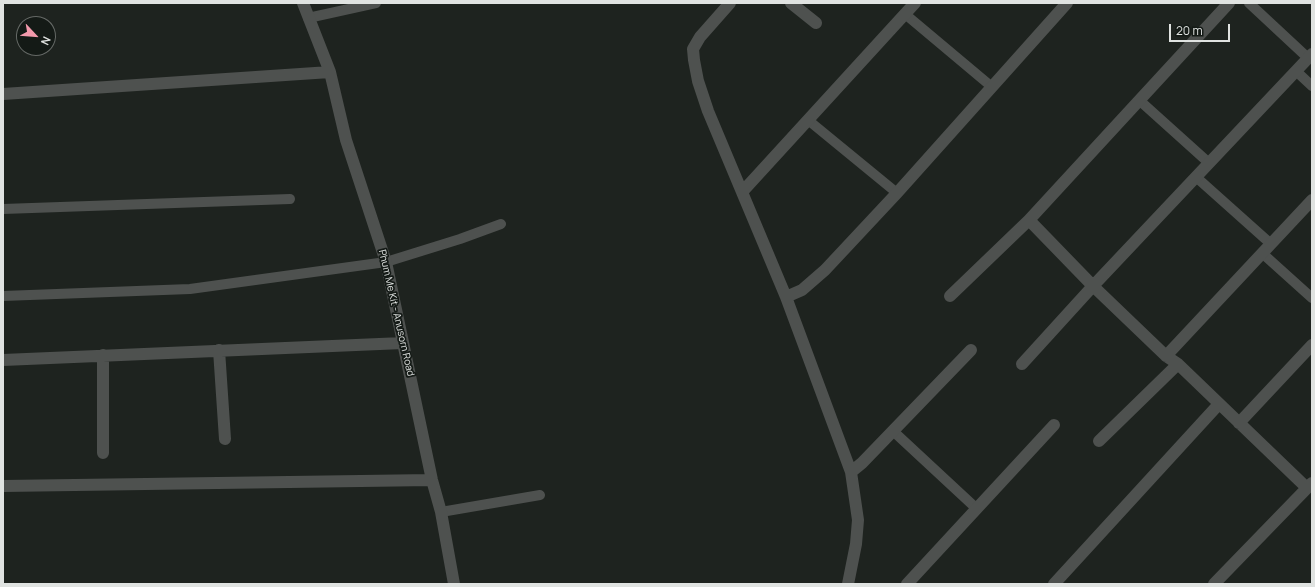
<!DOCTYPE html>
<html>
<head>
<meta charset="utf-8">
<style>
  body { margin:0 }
  #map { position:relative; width:1315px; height:587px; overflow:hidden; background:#1e231f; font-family:Manrope,sans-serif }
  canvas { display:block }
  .frame { position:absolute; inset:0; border:4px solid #e0e3e1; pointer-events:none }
  .north { position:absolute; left:16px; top:16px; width:40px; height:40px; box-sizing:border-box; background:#141a16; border:1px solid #666a67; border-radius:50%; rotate:116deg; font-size:11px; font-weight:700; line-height:16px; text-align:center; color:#e0e3e1 }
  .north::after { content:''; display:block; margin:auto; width:14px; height:18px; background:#f39aac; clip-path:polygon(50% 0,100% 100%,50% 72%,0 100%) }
  .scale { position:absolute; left:1169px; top:24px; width:61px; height:18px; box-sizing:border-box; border:2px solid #e0e3e1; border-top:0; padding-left:5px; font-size:12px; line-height:14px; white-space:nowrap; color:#e0e3e1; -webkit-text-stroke:3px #141a16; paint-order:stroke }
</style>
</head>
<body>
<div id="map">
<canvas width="1315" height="587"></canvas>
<div class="frame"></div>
<div class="north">N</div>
<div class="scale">20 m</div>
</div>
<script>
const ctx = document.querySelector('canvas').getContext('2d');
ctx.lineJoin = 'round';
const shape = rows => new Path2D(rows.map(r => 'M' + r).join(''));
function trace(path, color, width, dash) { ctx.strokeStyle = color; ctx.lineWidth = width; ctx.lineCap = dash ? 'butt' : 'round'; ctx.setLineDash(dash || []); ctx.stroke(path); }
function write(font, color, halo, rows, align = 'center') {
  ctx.font = font + ' Manrope,sans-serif'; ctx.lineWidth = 3.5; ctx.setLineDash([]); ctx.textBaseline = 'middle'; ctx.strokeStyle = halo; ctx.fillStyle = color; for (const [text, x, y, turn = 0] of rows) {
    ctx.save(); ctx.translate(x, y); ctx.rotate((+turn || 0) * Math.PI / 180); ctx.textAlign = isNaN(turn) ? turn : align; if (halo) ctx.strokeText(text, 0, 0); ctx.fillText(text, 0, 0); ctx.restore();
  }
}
const lane = shape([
  [1249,3,1308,58],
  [905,14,992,87],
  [308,18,376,3],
  [1296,71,1312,86],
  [1139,100,1209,163],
  [808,120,897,193],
  [1196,177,1271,244],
  [3,209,290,199],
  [1262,253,1312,298],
  [3,296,190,289,386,262,460,239,501,224],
  [893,431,977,509],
  [441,512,540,495]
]);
const street = shape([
  [303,3,330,72,346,140,386,262,432,480,441,512,454,584],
  [730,3,700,37,693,49,694,60,698,81,708,111,786,297,851,472,858,520,856,544,848,584],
  [791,3,816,23],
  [3,94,330,72],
  [743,191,915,3],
  [1029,220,1093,286,1166,356,1178,364,1307,488],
  [950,296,1029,220,1229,3],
  [786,297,802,290,825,270,897,193,1067,3],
  [219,350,225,439],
  [1166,356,1312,200],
  [3,360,403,343],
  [1022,364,1093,286,1312,54],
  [1239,423,1312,345],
  [1099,441,1178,364],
  [103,453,103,355],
  [851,472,862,463,971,350],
  [3,486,432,480],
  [907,584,1054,425],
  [1054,584,1219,404],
  [1214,584,1312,483]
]);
const streetNames = [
  ["Phum Me Kit - Anusorn Road",396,313,77]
];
trace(lane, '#4e514f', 10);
trace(street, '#4e514f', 12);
write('10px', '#e0e3e1', '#141a16', streetNames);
</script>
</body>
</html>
